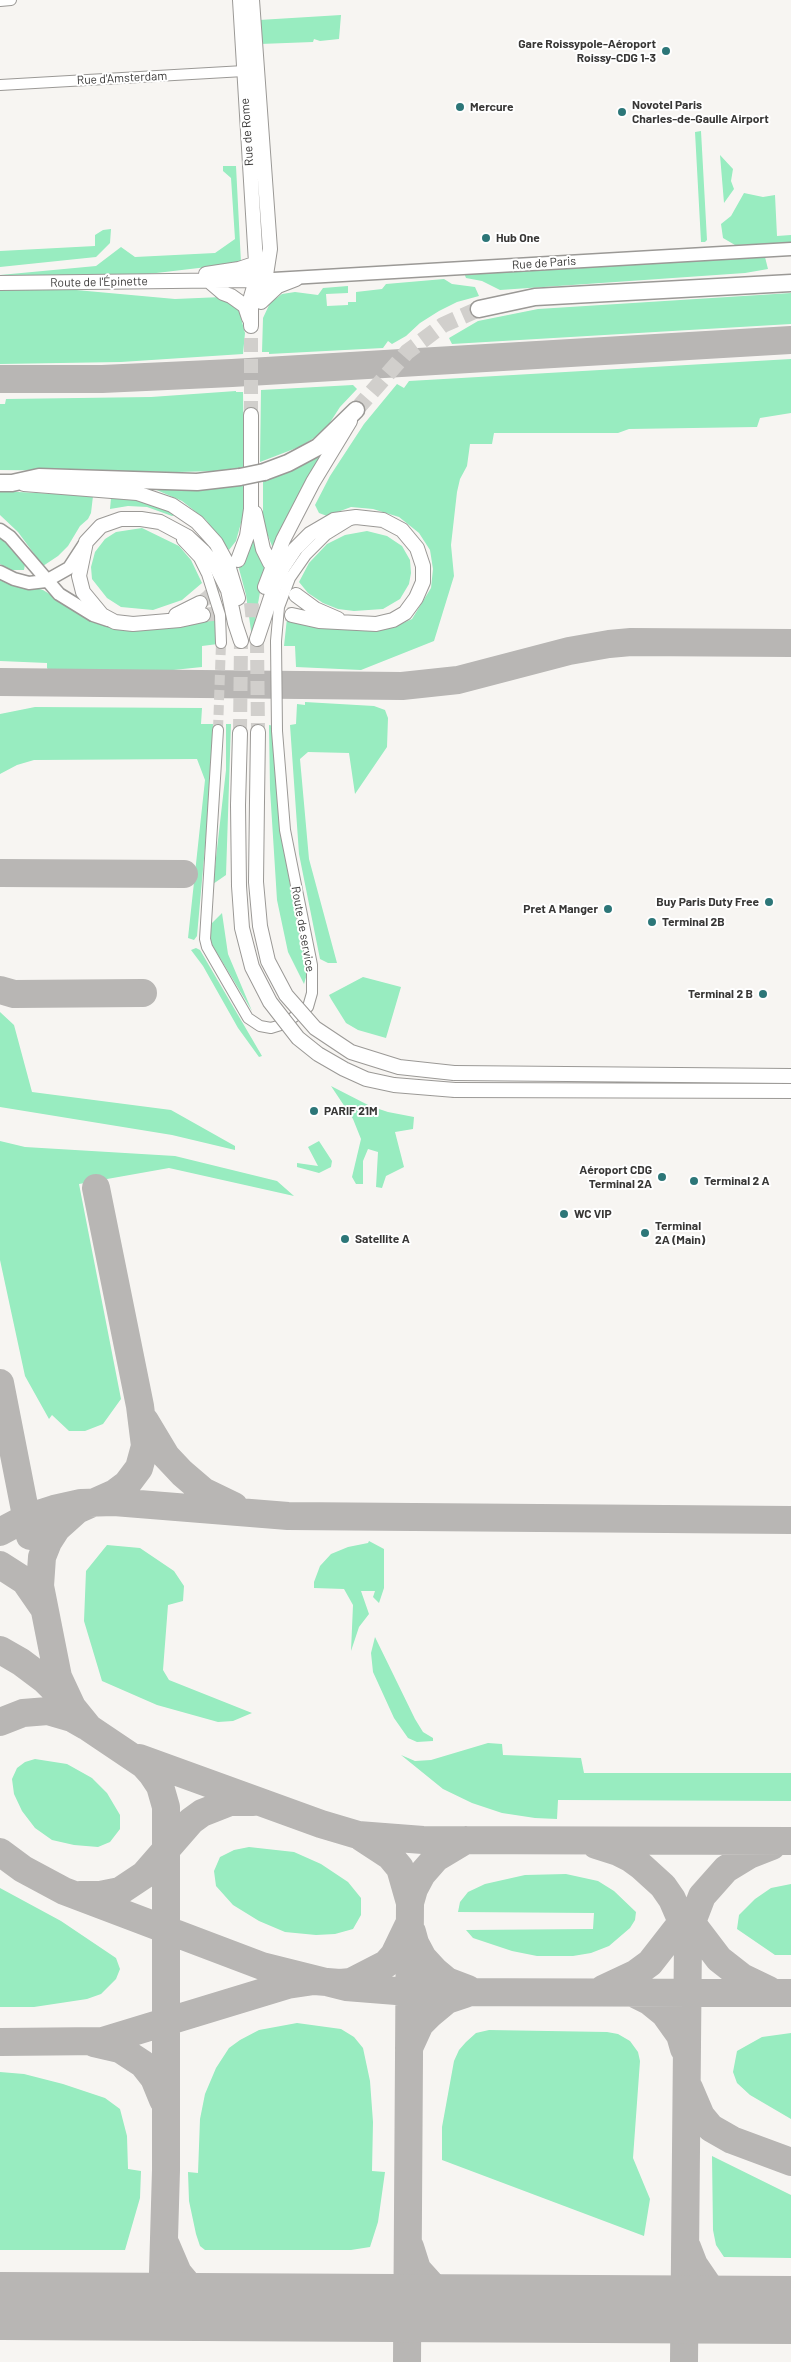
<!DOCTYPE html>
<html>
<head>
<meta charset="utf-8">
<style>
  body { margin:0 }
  canvas { display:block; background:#f7f5f2 }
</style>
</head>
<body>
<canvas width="791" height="2362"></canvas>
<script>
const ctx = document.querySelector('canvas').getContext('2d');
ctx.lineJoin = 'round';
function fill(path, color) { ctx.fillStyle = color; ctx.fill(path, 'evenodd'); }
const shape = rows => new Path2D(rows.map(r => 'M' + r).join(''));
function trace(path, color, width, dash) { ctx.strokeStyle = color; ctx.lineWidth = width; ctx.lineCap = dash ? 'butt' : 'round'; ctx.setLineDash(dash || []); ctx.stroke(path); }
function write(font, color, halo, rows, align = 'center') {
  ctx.font = font + ' Barlow,sans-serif'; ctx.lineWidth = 4; ctx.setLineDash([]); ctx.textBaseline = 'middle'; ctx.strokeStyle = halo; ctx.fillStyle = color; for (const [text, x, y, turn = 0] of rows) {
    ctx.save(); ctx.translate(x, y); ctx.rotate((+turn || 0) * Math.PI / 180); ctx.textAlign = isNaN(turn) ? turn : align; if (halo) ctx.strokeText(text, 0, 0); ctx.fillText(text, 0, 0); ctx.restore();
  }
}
const green = shape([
  [341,15,339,39,320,41,314,39,313,42,260,44,259,20],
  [701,131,707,240,705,242,701,242,695,132],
  [720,155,733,169,731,181,734,189,724,203],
  [223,166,236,166,241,263,131,276,0,275,96,266,121,247,135,257,215,253,235,239,231,178,223,171],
  [744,193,763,197,775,195,777,236,791,235,791,243,735,245,723,238,721,224,731,216],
  [111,229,110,243,96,257,0,267,0,251,95,246,95,235,103,230],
  [765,257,768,269,745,273,500,290,482,281,466,278,464,273],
  [444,279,452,284,475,287,479,296,457,302,439,311,420,323,406,336,392,344,388,341,383,348,269,354,269,352,262,352,263,318,270,303,282,294,295,292,318,295,323,288,348,286,348,293,326,294,327,306,348,305,348,302,356,302,356,292,382,289,386,284],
  [0,289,65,289,175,299,222,297,241,310,241,318,245,333,243,354,121,362,0,364],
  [791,293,791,324,452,344,449,338,478,321,538,309],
  [791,359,791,413,760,418,757,427,629,429,618,433,494,433,492,444,470,444,467,466,460,479,457,492,451,545,454,576,434,641,361,670,296,667,295,646,284,646,287,618,396,626,412,619,431,588,433,569,430,550,419,533,399,517,373,509,351,507,327,516,319,513,315,505,330,476,364,424,397,384,404,388,409,381],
  [353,385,357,389,340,407,329,424,314,438,299,447,260,462,261,390],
  [236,391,236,392,243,392,244,467,217,471,177,472,0,470,0,404,5,404,6,399,151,397],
  [330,444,274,551,263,523,263,478],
  [245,482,244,512,236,541,229,550,206,520,182,501,152,488],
  [0,491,93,496,91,513,88,519,80,526,68,546,58,556,43,566,18,532,0,515],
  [111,498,137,500,158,506,175,515,172,516,147,507,128,506,110,509],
  [142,528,179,546,191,560,202,583,182,600,153,610,121,607,107,598,92,579,91,567,95,552,105,539,116,532],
  [367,531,387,536,402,546,410,560,411,573,409,584,400,599,383,609,354,611,338,609,323,603,308,593,299,582,309,563,327,544,345,535],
  [254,534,267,566,263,575,252,638,246,595,238,565],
  [0,535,22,558,25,564,24,570,11,570,0,564],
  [0,578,43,590,92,620,158,629,216,619,218,644,202,646,202,667,58,682,47,668,47,663,0,661],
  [305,702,374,706,385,710,388,718,387,747,355,794,349,753,308,752,300,759,309,859,337,963,328,963,320,959,299,854,290,725,296,724,297,704,305,705],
  [35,707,202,708,201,724,213,724,211,780,197,936,194,940,188,938,205,780,197,759,34,760,17,765,0,774,0,714],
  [226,724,231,724,226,875,213,884,226,770],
  [269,725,274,726,279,818,291,890,307,974,304,984,288,952,277,900,270,789],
  [222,913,228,954,252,1011,211,943,209,926],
  [196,948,200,950,262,1056,259,1057,238,1028,203,966,191,950],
  [363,977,401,987,386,1038,358,1030,346,1023,331,999,329,995],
  [0,1012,14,1025,32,1092,171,1110,235,1146,235,1150,172,1135,0,1107],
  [331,1086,370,1106,388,1112,414,1117,413,1129,395,1132,404,1167,386,1176,382,1188,376,1187,378,1152,368,1149,363,1161,363,1184,356,1184,352,1177,361,1139,353,1119],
  [0,1141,25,1147,175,1156,277,1181,294,1196,169,1168,79,1184,121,1399,103,1424,85,1431,69,1431,52,1415,49,1419,25,1376,0,1260],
  [319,1141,332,1161,331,1167,319,1173,297,1167,297,1163,318,1166,308,1147],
  [369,1541,384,1549,384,1588,379,1603,373,1597,375,1591,361,1591,369,1614,359,1627,351,1651,353,1605,344,1589,314,1588,314,1582,320,1566,331,1554,348,1547,368,1543],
  [107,1545,140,1548,174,1571,184,1586,183,1601,168,1605,163,1670,169,1680,252,1713,233,1721,218,1722,157,1705,102,1681,84,1621,86,1571],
  [375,1637,415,1719,423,1732,433,1738,433,1741,417,1742,408,1738,394,1718,373,1672,371,1653],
  [488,1743,502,1744,503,1755,581,1758,584,1773,791,1773,791,1801,558,1800,557,1819,535,1818,502,1813,472,1803,443,1789,401,1755,415,1761,431,1760],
  [35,1759,67,1764,92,1778,107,1793,120,1815,120,1829,110,1842,98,1847,74,1845,52,1840,35,1828,22,1811,14,1794,12,1779,17,1768,25,1762],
  [249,1847,294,1852,321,1864,348,1882,361,1898,361,1915,353,1929,335,1934,316,1935,285,1932,259,1921,233,1905,216,1886,214,1871,220,1857,234,1850],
  [566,1874,598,1881,614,1891,636,1912,635,1920,630,1928,609,1946,591,1953,573,1956,537,1956,512,1951,473,1938,466,1930,593,1929,594,1913,458,1912,460,1902,468,1892,485,1884,525,1875],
  [791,1884,791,1955,775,1955,737,1929,739,1915,755,1899,771,1888],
  [0,1888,61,1921,116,1958,120,1969,116,1979,101,1994,87,1999,34,2007,0,2007],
  [297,2023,341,2029,354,2037,363,2048,370,2081,373,2122,372,2171,385,2172,378,2222,370,2247,351,2250,205,2250,200,2246,196,2234,189,2201,188,2172,198,2173,200,2119,205,2094,216,2068,229,2048,240,2040,259,2030],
  [489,2030,607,2032,618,2034,630,2041,638,2052,640,2061,633,2158,650,2199,644,2236,442,2160,442,2127,454,2061,459,2050,466,2042,476,2033],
  [791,2033,791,2119,750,2095,737,2083,733,2072,737,2051,762,2037],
  [0,2072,24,2074,63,2084,105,2098,120,2109,127,2136,128,2169,141,2171,140,2198,125,2250,0,2250],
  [712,2156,791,2195,791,2258,724,2257,716,2245,713,2230]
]);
const taxiway = shape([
  [0,379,102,379,232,373,791,340],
  [0,682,402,686,458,680,569,651,609,644,631,642,791,643],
  [0,873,184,874],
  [0,990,14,994,143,993],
  [96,1188,140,1406,145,1446,139,1468,127,1484,115,1493,77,1510,57,1528,48,1542,42,1557,40,1586,58,1677,72,1707,89,1728,144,1765,152,1774,160,1786,166,1807,166,2170,162,2307],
  [0,1383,30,1536],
  [145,1421,166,1456,182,1473,203,1491,234,1506],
  [0,1532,26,1518,54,1509,81,1503,114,1502,288,1516,791,1520],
  [0,1565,25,1581,43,1607],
  [0,1650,21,1662,45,1680,66,1701],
  [0,1722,23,1713,48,1711,72,1718,86,1726],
  [139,1758,321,1824,358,1835,423,1840,791,1841],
  [361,1837,390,1856,400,1868,410,1903,407,2362],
  [596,1845,618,1852,630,1858,641,1866,663,1886,672,1899,682,1922,686,1945],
  [0,1852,23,1869,64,1891,262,1966,346,1987,409,1992,791,1993],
  [80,1895,100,1895,120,1891,144,1875,191,1821,202,1813,230,1802,253,1802],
  [410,1903,414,1889,422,1874,436,1858,466,1840],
  [684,1913,719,1959,742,1977,769,1990],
  [412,1932,415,1943,423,1958,435,1971,447,1981,468,1989],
  [603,1989,635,1974,650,1963,689,1913],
  [631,1992,649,2001,665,2014,680,2035,684,2049],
  [0,2042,103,2041,287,1985,314,1981,340,1983,351,1982,386,1964,394,1955,408,1926],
  [94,2043,120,2049,143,2064,154,2078,163,2100],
  [409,2048,420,2024,429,2015,447,2000,465,1994],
  [689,2088,701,2116,711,2128,732,2140,791,2162],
  [166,2245,178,2273,188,2285,211,2297,241,2307],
  [410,2247,417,2269,435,2289,451,2298,487,2309],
  [687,2247,694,2265,709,2287,732,2300,750,2306,774,2310],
  [684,2362,688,1939,692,1922,702,1896,726,1869,749,1855,772,1846]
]);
const runway = shape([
  [0,2306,791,2310]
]);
const minorTunnel = shape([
  [218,730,221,643]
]);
const secondaryTunnel = shape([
  [251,415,251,326],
  [200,603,208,597,229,573],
  [203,615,248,610,272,611,292,615],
  [257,639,258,732],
  [240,733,241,641]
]);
const primaryTunnel = shape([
  [356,410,407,352,443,325,479,309]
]);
const minor = shape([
  [0,1,11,0],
  [0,85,244,71],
  [182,540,199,558,207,574,220,615,221,643],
  [218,730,205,939,207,947,248,1018,260,1026,271,1028,284,1024,308,1007,312,993,312,965,285,830,277,731,276,641,279,607,290,578,306,555,326,535,352,519]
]);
const tertiary = shape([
  [256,280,791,249],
  [0,530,10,537,59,594,93,615,108,620],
  [0,572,14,579,29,583,46,581,69,568,84,545]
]);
const secondary = shape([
  [240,0,256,263,256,280,251,297,251,326],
  [252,0,270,249,262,301],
  [206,274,239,269,263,261],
  [209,281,223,293,231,296,245,306,249,318],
  [0,283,256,280],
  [261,302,278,286,296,279],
  [24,484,137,493,172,505,197,522,216,543,228,565,238,598],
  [255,513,263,549,270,563],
  [238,560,247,536,251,509,251,415],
  [265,587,283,540,313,482,350,421],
  [296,595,315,609,338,619],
  [176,615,200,603],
  [203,615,180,620,133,624,115,622,102,615,83,592,79,576,86,542,101,526,121,519,141,519,160,522,188,537,203,551,217,568,228,590,235,623,241,641],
  [257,639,274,588,283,567,295,549,310,534,334,520,356,517,383,520,402,530,417,548,423,566,423,582,416,598,405,613,393,620,376,624,319,621,292,615],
  [257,801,258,732],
  [238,805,240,733],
  [454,1073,791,1076],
  [455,1090,791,1091]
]);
const primary = shape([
  [479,309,535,297,791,283],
  [264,472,288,463,318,447,356,410],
  [0,483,12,483,39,477,197,482,240,477]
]);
const secondaryBridge = shape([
  [257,801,256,882,260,926,268,961,286,995,315,1028,351,1052,399,1067,454,1073],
  [238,805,239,886,242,928,252,967,270,1002,298,1038,318,1054,344,1069,366,1079,394,1085,455,1090]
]);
const primaryBridge = shape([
  [240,477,264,472]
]);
const markers = [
  [666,51,5,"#2c7678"],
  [460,107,5,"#2c7678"],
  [622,112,5,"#2c7678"],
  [486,238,5,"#2c7678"],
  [769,902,5,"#2c7678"],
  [608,909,5,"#2c7678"],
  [652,922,5,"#2c7678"],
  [763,994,5,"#2c7678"],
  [314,1111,5,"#2c7678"],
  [662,1177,5,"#2c7678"],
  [694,1181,5,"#2c7678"],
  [564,1214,5,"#2c7678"],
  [645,1233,5,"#2c7678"],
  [345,1239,5,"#2c7678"]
];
const poiNames = [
  ["Gare Roissypole-Aéroport",656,44,"right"],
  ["Roissy-CDG 1-3",656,58,"right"],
  ["Novotel Paris",632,105],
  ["Charles-de-Gaulle Airport",632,119],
  ["Mercure",470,107],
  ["Hub One",496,238],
  ["Buy Paris Duty Free",759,902,"right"],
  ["Pret A Manger",598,909,"right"],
  ["Terminal 2B",662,922],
  ["Terminal 2 B",753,994,"right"],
  ["PARIF 21M",324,1111],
  ["Aéroport CDG",652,1170,"right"],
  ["Terminal 2A",652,1184,"right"],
  ["Terminal 2 A",704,1181],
  ["WC VIP",574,1214],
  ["Terminal",655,1226],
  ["2A (Main)",655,1240],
  ["Satellite A",355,1239]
];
const streetNames = [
  ["Rue d'Amsterdam",122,78,-3],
  ["Rue de Rome",247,132,-94],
  ["Rue de Paris",544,263,-4],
  ["Route de l'Épinette",99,282,-1],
  ["Route de service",303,929,80]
];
fill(green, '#98ecc0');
trace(taxiway, '#b8b6b4', 28);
trace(runway, '#b8b6b4', 68);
trace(minorTunnel, '#d1cfcc', 10, [10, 5]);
trace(secondaryTunnel, '#d1cfcc', 14, [14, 7]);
trace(primaryTunnel, '#d1cfcc', 16, [16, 8]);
trace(minor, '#9b9996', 12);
trace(tertiary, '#9b9996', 15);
trace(secondary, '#9b9996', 16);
trace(primary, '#9b9996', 19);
trace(minor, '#fff', 10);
trace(tertiary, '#fff', 12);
trace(secondary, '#fff', 14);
trace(primary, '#fff', 16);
trace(secondaryBridge, '#9b9996', 16, []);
trace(primaryBridge, '#9b9996', 19, []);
trace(secondaryBridge, '#fff', 14);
trace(primaryBridge, '#fff', 16);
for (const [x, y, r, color] of markers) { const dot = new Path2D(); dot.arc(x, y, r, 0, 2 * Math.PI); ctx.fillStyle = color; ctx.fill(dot); trace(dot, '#fff', 2); }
write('bold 12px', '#383736', '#fff', poiNames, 'left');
write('12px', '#383736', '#fff', streetNames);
</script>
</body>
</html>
